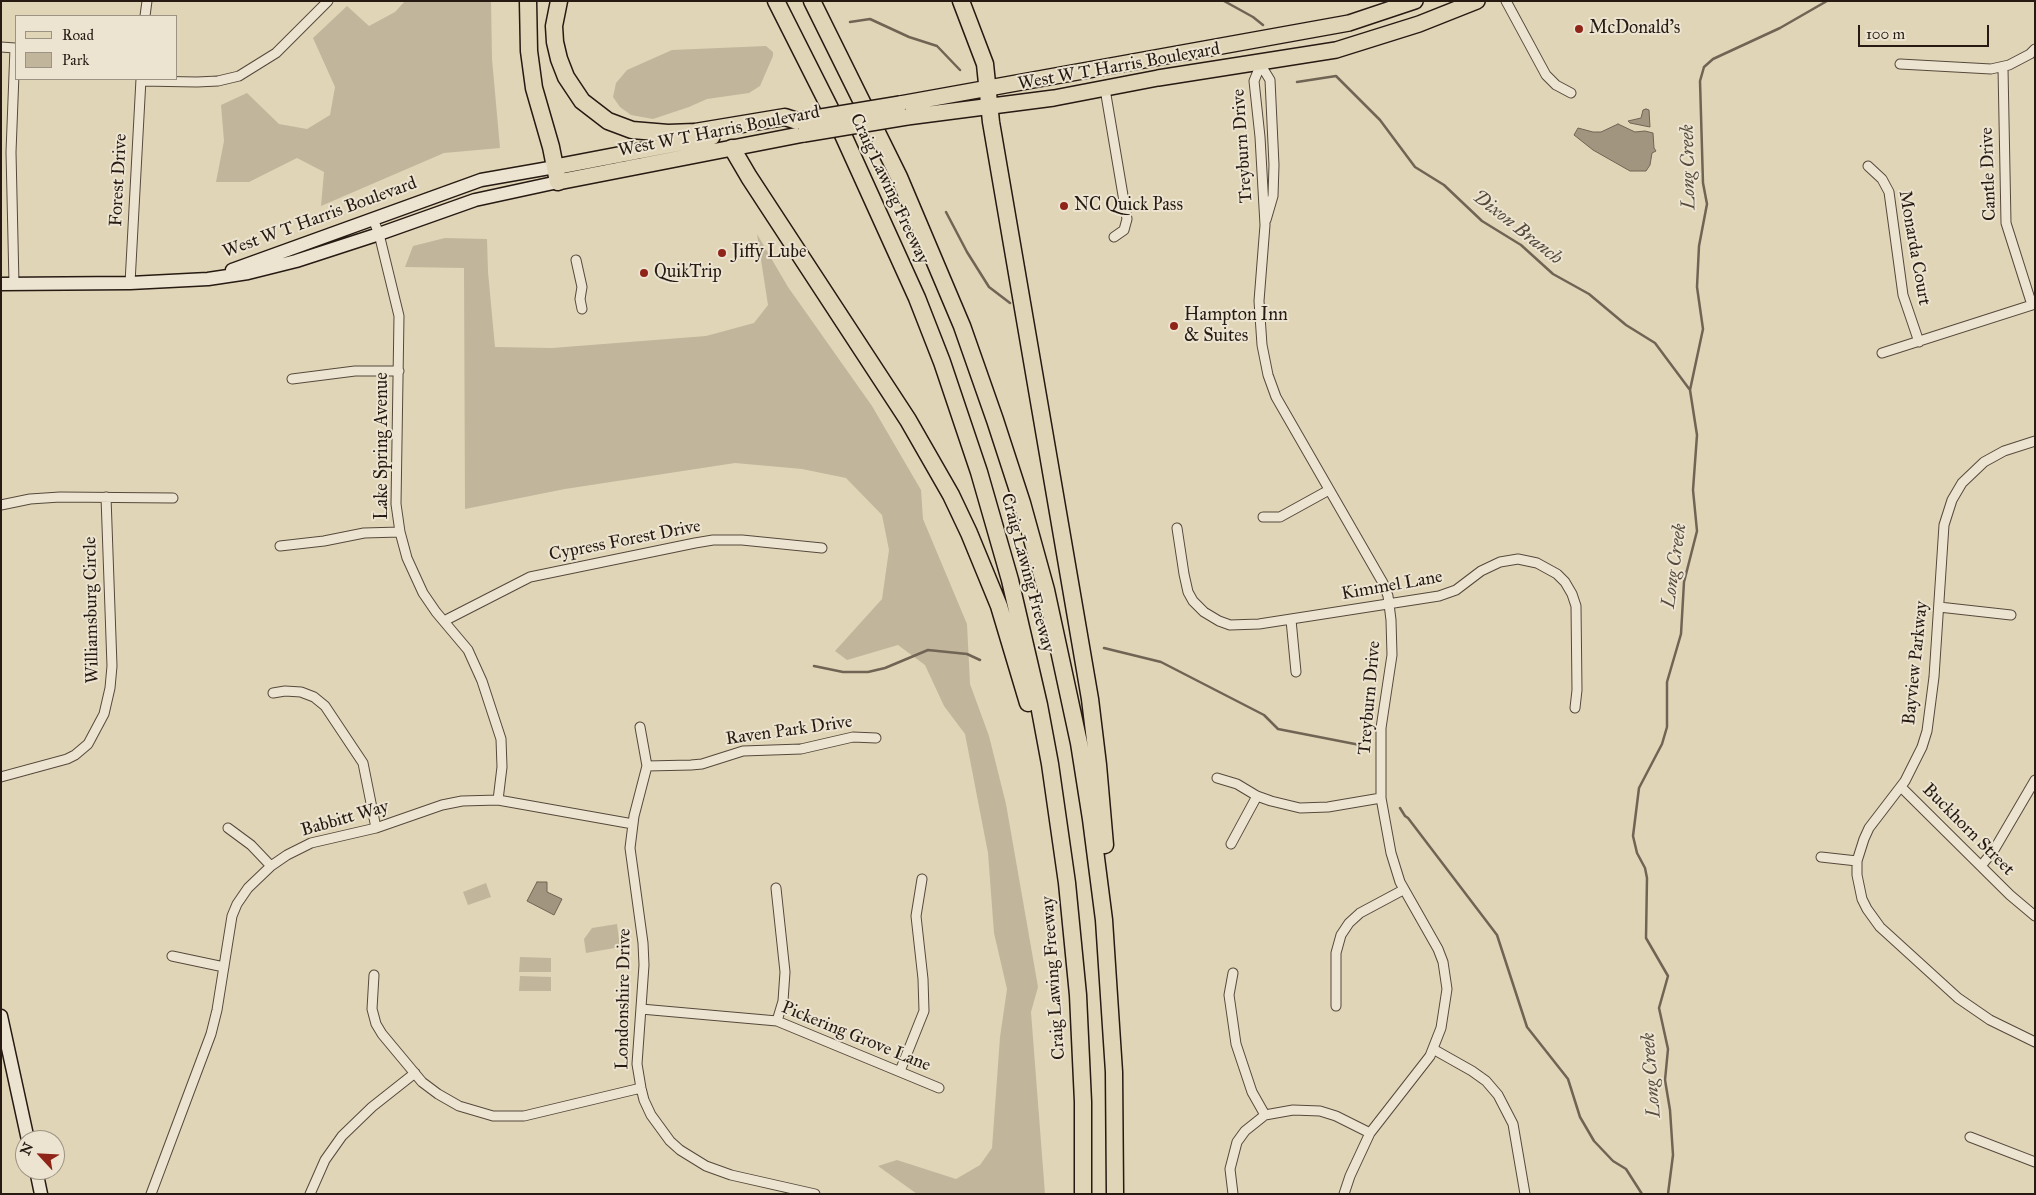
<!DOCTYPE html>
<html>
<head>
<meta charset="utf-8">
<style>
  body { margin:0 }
  #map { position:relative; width:2036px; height:1195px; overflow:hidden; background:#e1d5b7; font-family:"IM FELL Great Primer",serif }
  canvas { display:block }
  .frame { position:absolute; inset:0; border:2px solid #261a13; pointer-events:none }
  .legend { position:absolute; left:15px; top:15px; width:162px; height:65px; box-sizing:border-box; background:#ece4d0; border:1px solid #9d9384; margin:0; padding:6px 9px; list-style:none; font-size:15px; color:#261a13 }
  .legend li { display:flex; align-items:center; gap:10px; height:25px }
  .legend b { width:25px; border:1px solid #9d9384 }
  .north { position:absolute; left:15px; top:1130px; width:50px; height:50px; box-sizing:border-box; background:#ece4d0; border:1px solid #9d9384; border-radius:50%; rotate:295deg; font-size:14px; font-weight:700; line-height:20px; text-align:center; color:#261a13 }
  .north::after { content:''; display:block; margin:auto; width:18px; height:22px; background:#8f2418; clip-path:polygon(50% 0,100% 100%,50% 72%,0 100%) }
  .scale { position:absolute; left:1858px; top:25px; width:131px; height:22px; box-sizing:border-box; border:2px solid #261a13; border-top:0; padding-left:6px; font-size:15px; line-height:18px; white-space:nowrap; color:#261a13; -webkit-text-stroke:4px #ece4d0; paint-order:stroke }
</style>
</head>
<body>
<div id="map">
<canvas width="2036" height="1195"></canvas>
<div class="frame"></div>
<ul class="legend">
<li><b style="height:6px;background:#e1d5b7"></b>Road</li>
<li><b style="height:14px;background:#c1b59b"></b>Park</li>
</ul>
<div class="north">N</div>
<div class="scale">100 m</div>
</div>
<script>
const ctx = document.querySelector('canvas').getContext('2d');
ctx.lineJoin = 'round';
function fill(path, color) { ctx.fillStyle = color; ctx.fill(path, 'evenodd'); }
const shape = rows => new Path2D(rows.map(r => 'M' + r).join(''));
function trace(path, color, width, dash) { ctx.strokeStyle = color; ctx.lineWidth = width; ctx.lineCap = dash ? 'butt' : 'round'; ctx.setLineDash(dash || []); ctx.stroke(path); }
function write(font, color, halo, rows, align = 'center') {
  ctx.font = font + ' "IM FELL Great Primer",serif'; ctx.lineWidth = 4; ctx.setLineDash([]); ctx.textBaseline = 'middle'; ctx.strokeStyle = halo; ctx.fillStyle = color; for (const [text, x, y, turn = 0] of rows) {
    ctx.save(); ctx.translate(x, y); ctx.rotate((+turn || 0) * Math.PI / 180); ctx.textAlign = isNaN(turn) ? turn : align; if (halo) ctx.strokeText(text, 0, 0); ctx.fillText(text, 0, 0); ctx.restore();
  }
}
const green = shape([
  [405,1,491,1,492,59,500,148,444,153,321,206,324,172,297,158,249,182,216,182,224,141,221,105,247,93,279,124,307,129,330,115,335,87,313,38,347,6,369,26,395,12],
  [766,46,773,52,773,56,760,86,749,93,707,99,689,107,653,119,631,115,620,107,613,97,616,83,627,70,672,50],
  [757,234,788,287,872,406,921,490,923,519,967,624,970,684,989,736,1006,804,1038,987,1031,1012,1045,1194,917,1194,878,1166,897,1160,956,1179,980,1165,992,1148,1000,1037,1007,989,994,933,988,853,965,734,944,706,925,665,898,645,847,660,835,651,882,599,889,550,882,515,846,478,802,469,735,463,565,489,465,509,464,268,405,267,413,246,445,238,487,239,488,272,495,347,552,348,706,336,754,323,768,305],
  [486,883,491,897,468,905,463,892],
  [617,924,620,947,586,953,584,939,592,928],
  [520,957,551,958,551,972,519,972],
  [520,976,551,977,551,991,519,991]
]);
const water = shape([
  [1646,109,1649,110,1650,127,1630,123,1628,121,1641,118,1643,110,1646,109],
  [1618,124,1635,132,1645,131,1653,133,1654,148,1656,151,1652,153,1650,165,1646,171,1630,171,1593,150,1574,135,1578,128,1593,132,1601,132,1618,124],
  [537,882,547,882,547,892,562,899,554,915,527,901,537,882]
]);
const stream = shape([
  [1224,1,1253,17,1263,25],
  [850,22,870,19,909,37,937,46,960,70],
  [1297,82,1336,76,1380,120,1415,167,1444,185,1482,221,1521,245,1553,274,1589,294,1626,325,1655,343,1690,390],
  [946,212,967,252,989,287,1010,303],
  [1104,648,1161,662,1264,715,1278,729,1360,745],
  [814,666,843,672,868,672,885,668,928,650,967,654,980,660],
  [1400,808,1405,816,1408,818,1497,935,1527,1027,1568,1079,1580,1117,1594,1141,1613,1161,1626,1169,1642,1194],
  [1668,1194,1673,1155,1670,1110,1665,1080,1668,1049,1659,1008,1668,976,1646,938,1647,878,1645,868,1637,853,1633,836,1639,788,1662,744,1667,727,1667,682,1681,634,1684,582,1697,531,1693,490,1697,435,1690,390,1703,329,1697,287,1699,246,1707,204,1703,183,1700,81,1704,67,1713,59,1780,28,1827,1]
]);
const street = shape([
  [1506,1,1546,75,1556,85,1571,93],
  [145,16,147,1],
  [1,47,15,48,11,152,14,284],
  [1259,62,1270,80,1274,165,1273,196,1266,220],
  [1900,64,1991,69,2009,65,2030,54,2035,49],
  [1260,66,1254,81,1260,137,1265,225,1259,301,1262,345,1268,375,1276,397,1383,583,1388,596,1391,620,1392,655,1381,728,1381,798,1391,853,1400,882,1438,949,1443,962,1447,989,1441,1028,1430,1056,1370,1133,1350,1176,1344,1194],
  [2003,68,2006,223,2032,305],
  [141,81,197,82,218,81,239,76,276,53,328,1],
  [1105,89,1127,219,1124,230,1114,237],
  [1868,166,1882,179,1889,192,1903,295,1919,342],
  [373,219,379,234,399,316,396,504,400,532,407,558,423,593,436,612,468,650,482,681,501,739,502,767,498,800],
  [576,260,582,287,580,299,582,309],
  [130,283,141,79],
  [1882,353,2035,304],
  [292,379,355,371,399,371],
  [2035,441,2004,451,1984,462,1962,483,1952,500,1944,525,1934,677,1927,731,1922,747,1905,781,1869,828,1864,839,1857,861,1857,875,1862,899,1867,909,1880,927,1958,998,1990,1020,2035,1042],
  [1,505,30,499,60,497,173,498],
  [1263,517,1280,517,1329,490],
  [1177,528,1184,574,1188,592,1193,601,1204,612,1219,621,1230,625,1259,624,1439,596,1456,590,1481,571,1500,562,1518,559,1537,563,1557,574,1565,582,1572,594,1576,606,1577,690,1575,708],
  [280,546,324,541,364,533,400,532],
  [1939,607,2011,615],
  [1291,620,1296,672],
  [444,621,530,577,695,543,713,540,742,540,822,548],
  [273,693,285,691,301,692,314,697,325,706,363,763,376,828],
  [640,727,647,766,634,816,630,848,643,943,644,965,637,1064,641,1088,644,1100,651,1115,670,1141,680,1150,706,1166,731,1175,815,1194],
  [647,766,691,765,702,764,743,751,801,749,853,737,876,738],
  [1,777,67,759,75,755,88,744,104,714,110,688,112,666,106,497],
  [1217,778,1237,784,1257,796,1271,801,1300,808,1328,807,1381,798],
  [1901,787,2010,895,2035,916],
  [228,828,251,845,271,866],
  [1231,844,1257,796],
  [1821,857,1857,861],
  [1981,866,1994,850,2035,780],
  [776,888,785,972,783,1001,777,1021],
  [172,956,224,967],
  [1233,973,1229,995,1236,1044,1252,1092,1265,1115],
  [374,975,372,1009,376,1024,382,1034,422,1082,438,1094,459,1106,493,1116,524,1116,641,1088],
  [1336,1006,1336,953,1341,935,1349,923,1360,913,1403,890],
  [641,1009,777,1021,939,1088],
  [1433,1049,1472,1071,1486,1081,1498,1095,1513,1124,1525,1194],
  [900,1071,924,1011,923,979,916,916,922,879],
  [1970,1137,2035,1162],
  [151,1194,211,1034,217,1010,232,916,237,904,248,888,271,866,287,855,311,843,376,828,442,805,462,801,498,800,633,824],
  [310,1194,325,1160,342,1136,372,1107,415,1073],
  [1233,1194,1230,1169,1237,1142,1245,1131,1265,1115,1293,1110,1320,1111,1336,1116,1370,1133]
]);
const secondary = shape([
  [232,270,481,180,555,167],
  [1,284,130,283,208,279,248,273,296,261,379,234,475,200,558,182],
  [1,1016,28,1140],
  [36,1170,41,1194]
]);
const primary = shape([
  [900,104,1349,23,1415,1],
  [907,117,1054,98,1158,78,1336,50,1419,24,1477,1],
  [555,167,712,137],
  [558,182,804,134]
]);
const highway = shape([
  [528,1,529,51,534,88,551,147,558,182],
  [559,1,554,26,555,42,559,59,566,77,582,101,608,121,632,130,668,133,695,132,785,117,797,121],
  [776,1,839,126,917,298,942,362,979,472,1010,580,1039,705,1050,764,1067,883,1078,995,1083,1102,1083,1194],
  [812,1,899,177,962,326,995,420,1022,503,1046,590,1079,743,1091,819,1104,920,1114,1072,1115,1194],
  [961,1,985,64,991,122,1090,699,1098,765,1105,845],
  [732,148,749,177,908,420,951,495,969,533,999,606,1028,703]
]);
const primaryBridge = shape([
  [797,121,900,104],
  [804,134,907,117]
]);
const markers = [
  [1579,29,5,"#8f2418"],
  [1064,206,5,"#8f2418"],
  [722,253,5,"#8f2418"],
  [644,273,5,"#8f2418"],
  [1174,326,5,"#8f2418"]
];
const poiNames = [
  ["McDonald's",1589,29],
  ["NC Quick Pass",1074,206],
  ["Jiffy Lube",732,253],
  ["QuikTrip",654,273],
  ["Hampton Inn",1184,316],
  ["& Suites",1184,337]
];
const streetNames = [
  ["West W T Harris Boulevard",1119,67,-10],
  ["West W T Harris Boulevard",719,132,-11],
  ["Treyburn Drive",1243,146,-94],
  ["Cantle Drive",1989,174,-92],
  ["Forest Drive",119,180,-87],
  ["Craig Lawing Freeway",889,189,65],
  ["West W T Harris Boulevard",320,218,-20],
  ["Monarda Court",1914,248,80],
  ["Lake Spring Avenue",383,446,-90],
  ["Cypress Forest Drive",625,541,-11],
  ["Craig Lawing Freeway",1027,573,75],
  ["Kimmel Lane",1392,586,-10],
  ["Williamsburg Circle",92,610,-91],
  ["Bayview Parkway",1916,663,-84],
  ["Treyburn Drive",1370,698,-85],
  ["Raven Park Drive",789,731,-8],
  ["Babbitt Way",345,819,-16],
  ["Buckhorn Street",1968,830,45],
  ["Craig Lawing Freeway",1054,978,-94],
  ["Londonshire Drive",624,999,-89],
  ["Pickering Grove Lane",856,1037,22]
];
const waterNames = [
  ["Long Creek",1689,167,-91],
  ["Dixon Branch",1517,228,38],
  ["Long Creek",1675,566,-82],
  ["Long Creek",1652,1075,-94]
];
fill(green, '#c1b59b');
fill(water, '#a1957f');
trace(water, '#706454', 1);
trace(stream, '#706454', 2.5);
trace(street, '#55493c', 11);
trace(secondary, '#261a13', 15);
trace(primary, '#261a13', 18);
trace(highway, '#261a13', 19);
trace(street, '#ece4d0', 9);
trace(secondary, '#ece4d0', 12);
trace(primary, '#e1d5b7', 15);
trace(highway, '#e1d5b7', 16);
trace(primaryBridge, '#261a13', 18, []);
trace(primaryBridge, '#e1d5b7', 15);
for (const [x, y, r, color] of markers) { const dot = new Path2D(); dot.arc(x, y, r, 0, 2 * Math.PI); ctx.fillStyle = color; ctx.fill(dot); trace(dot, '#ece4d0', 2); }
write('18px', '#261a13', '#ece4d0', poiNames, 'left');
write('18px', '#261a13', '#ece4d0', streetNames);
write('italic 19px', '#574b3e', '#ece4d0', waterNames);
</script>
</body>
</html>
